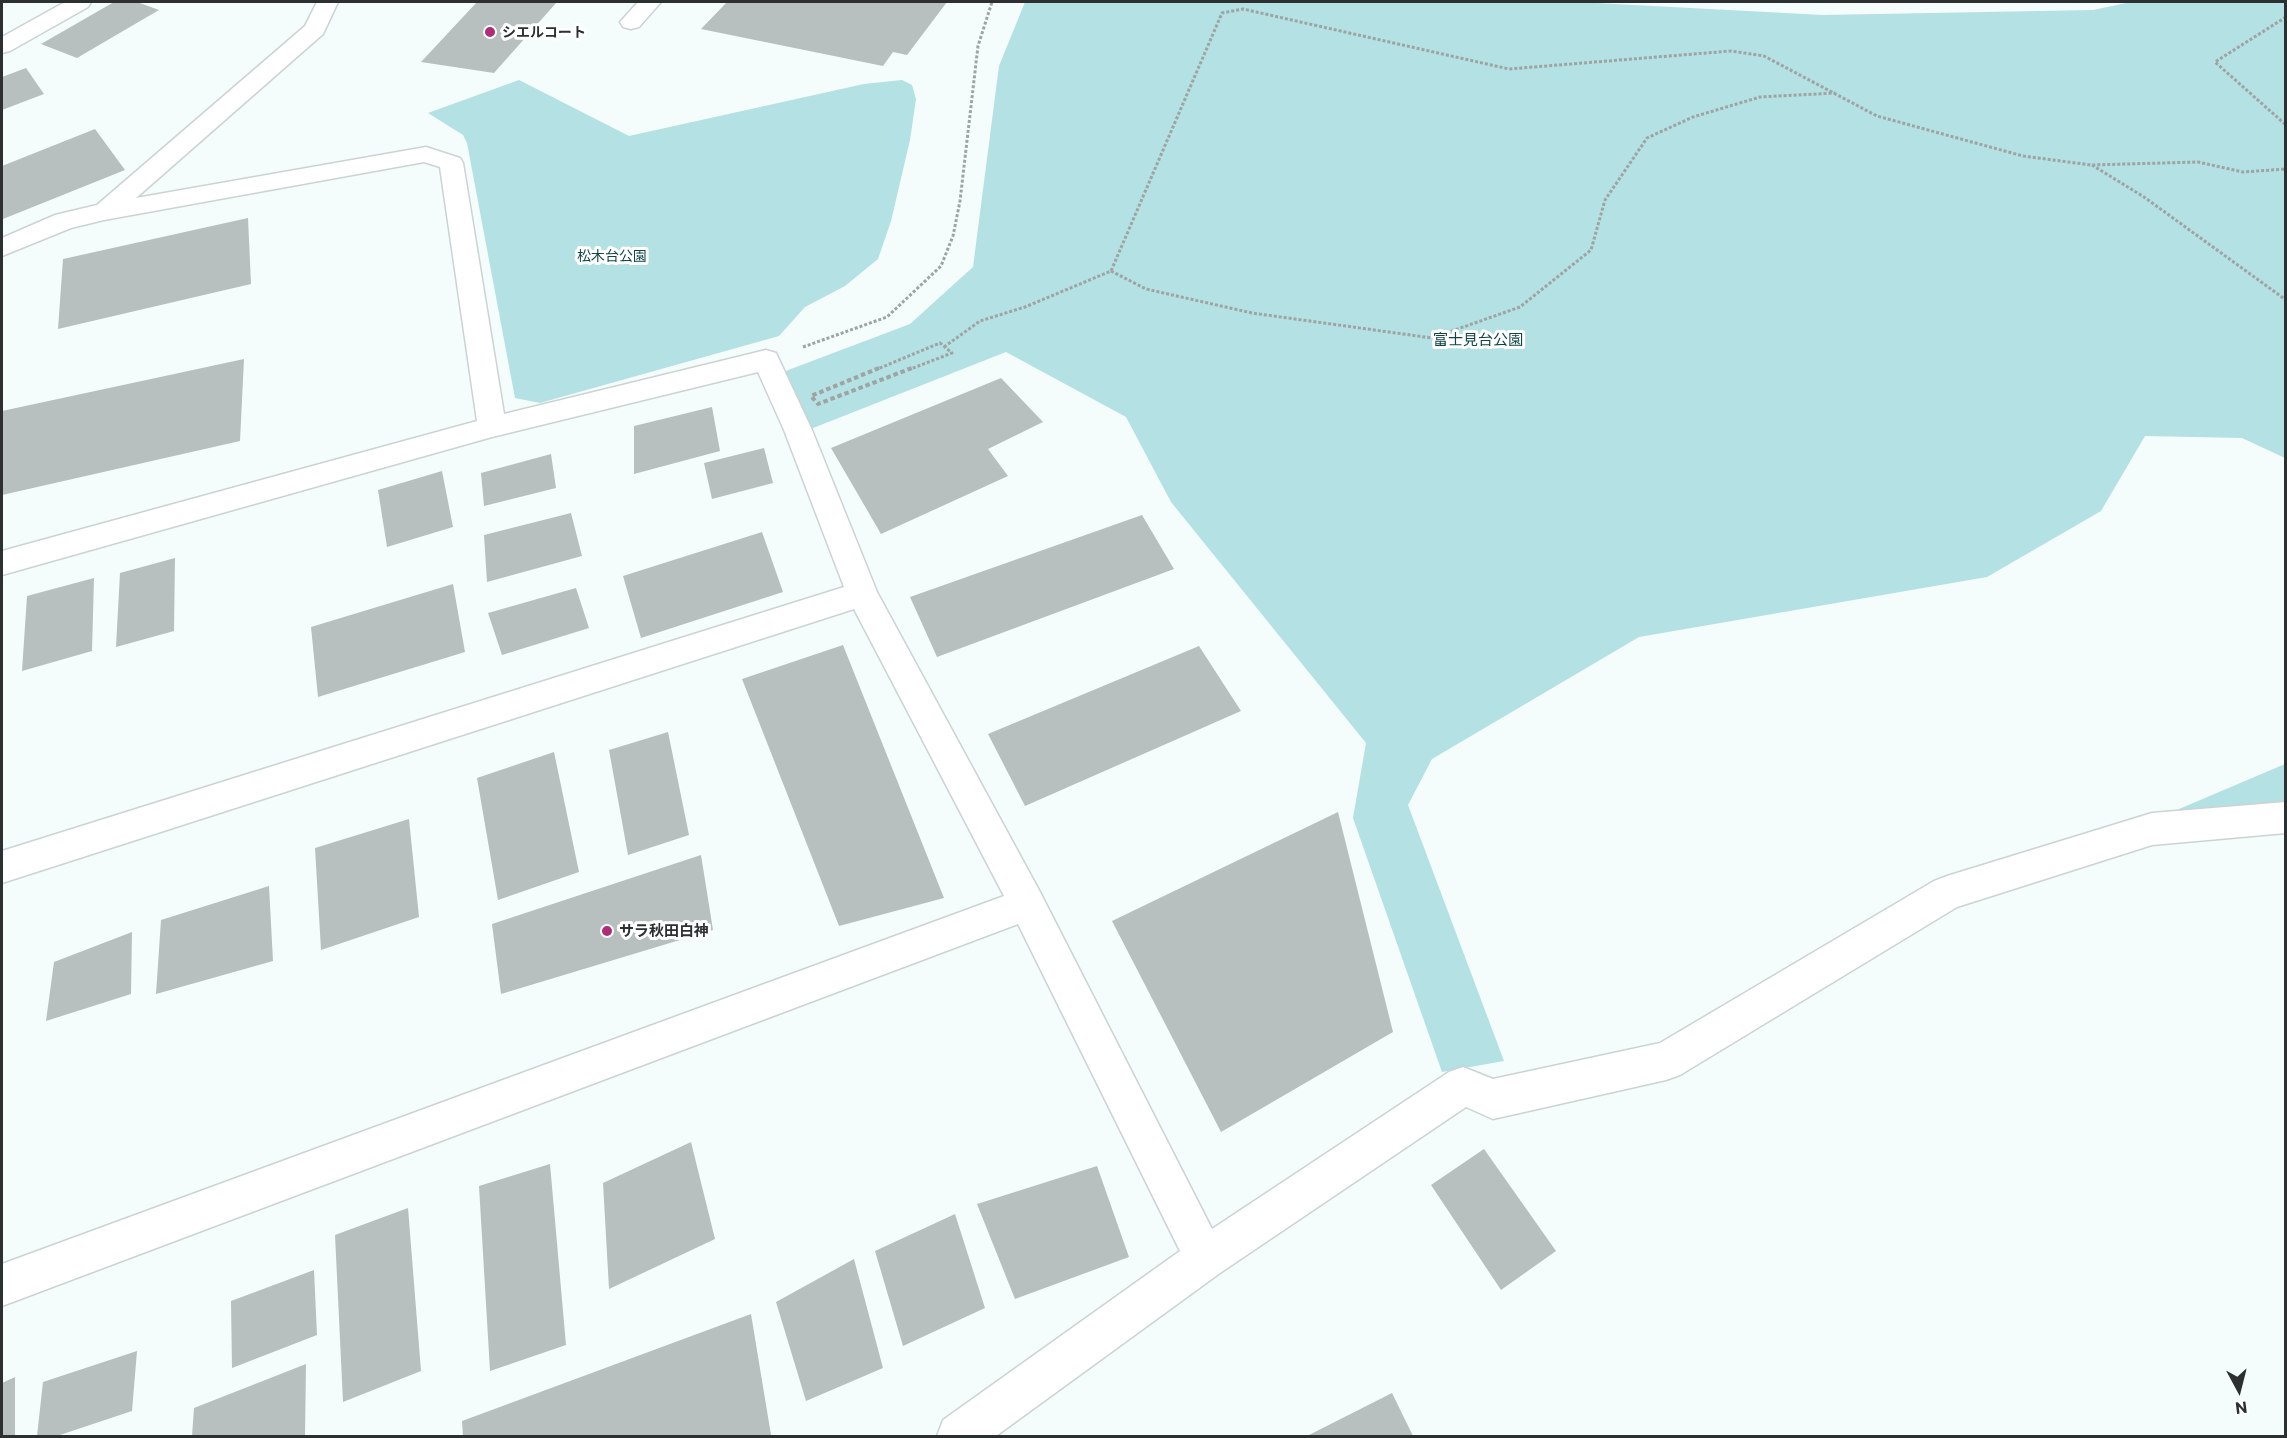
<!DOCTYPE html>
<html>
<head>
<meta charset="utf-8">
<style>
  body { margin:0 }
  #map { position:relative; width:2287px; height:1438px; overflow:hidden; background:#f4fcfc; font-family:Commissioner,sans-serif }
  canvas { display:block }
  .frame { position:absolute; inset:0; border:3px solid #2d3030; pointer-events:none }
  .north { position:absolute; left:2209px; top:1360px; width:60px; height:60px; -webkit-text-stroke:4px #fff; paint-order:stroke; rotate:173deg; font-size:16px; font-weight:700; line-height:24px; text-align:center; color:#2d3030 }
  .north::after { content:''; display:block; margin:auto; width:21px; height:27px; background:#2d3030; clip-path:polygon(50% 0,100% 100%,50% 72%,0 100%) }
</style>
</head>
<body>
<div id="map">
<canvas width="2287" height="1438"></canvas>
<div class="frame"></div>
<div class="north">N</div>
</div>
<script>
const ctx = document.querySelector('canvas').getContext('2d');
ctx.lineJoin = 'round';
function fill(path, color) { ctx.fillStyle = color; ctx.fill(path, 'evenodd'); }
const shape = rows => new Path2D(rows.map(r => 'M' + r).join(''));
function trace(path, color, width, dash) { ctx.strokeStyle = color; ctx.lineWidth = width; ctx.lineCap = dash ? 'butt' : 'round'; ctx.setLineDash(dash || []); ctx.stroke(path); }
function write(font, color, halo, rows, align = 'center') {
  ctx.font = font + ' Commissioner,"Noto Sans JP",sans-serif'; ctx.lineWidth = 6; ctx.setLineDash([]); ctx.textBaseline = 'middle'; ctx.strokeStyle = halo; ctx.fillStyle = color; for (const [text, x, y, turn = 0] of rows) {
    ctx.save(); ctx.translate(x, y); ctx.rotate((+turn || 0) * Math.PI / 180); ctx.textAlign = isNaN(turn) ? turn : align; if (halo) ctx.strokeText(text, 0, 0); ctx.fillText(text, 0, 0); ctx.restore();
  }
}
const green = shape([
  [1025,2,1577,2,1823,15,2093,10,2131,2,2285,2,2285,458,2242,438,2145,436,2101,511,1987,577,1639,637,1432,759,1408,805,1504,1061,1442,1072,1353,818,1366,743,1171,502,1126,417,1006,352,808,430,783,372,910,324,973,267,999,66],
  [519,80,629,136,864,84,902,80,912,85,916,99,910,140,891,221,878,259,845,286,805,307,779,336,540,403,515,398,467,143,463,135,428,113],
  [2285,764,2285,802,2172,812]
]);
const building = shape([
  [114,2,137,2,159,10,77,58,41,44],
  [477,2,557,2,494,73,421,62],
  [727,2,947,2,907,55,893,52,883,66,701,29],
  [26,68,44,94,2,110,2,77],
  [95,129,125,170,3,219,2,216,2,166],
  [248,218,251,284,58,329,63,259],
  [244,359,240,441,2,495,2,411],
  [1001,378,1043,422,988,449,1008,476,881,534,831,448],
  [712,407,720,451,634,474,634,426],
  [764,448,773,483,712,499,704,463],
  [551,454,556,488,484,506,481,473],
  [442,471,453,527,387,547,378,490],
  [571,513,582,556,487,582,484,535],
  [1142,515,1174,569,937,657,910,597],
  [762,532,783,592,641,638,623,576],
  [175,558,174,631,116,647,120,573],
  [94,578,92,651,22,671,27,596],
  [453,584,465,652,318,697,311,627],
  [576,588,589,628,502,655,488,613],
  [843,645,944,898,839,926,742,679],
  [1199,646,1241,711,1025,806,988,734],
  [668,732,689,835,628,855,609,750],
  [554,752,579,872,498,900,477,778],
  [1338,812,1393,1032,1221,1132,1112,921],
  [409,819,419,917,321,950,315,848],
  [701,855,713,930,501,994,492,924],
  [269,886,273,961,156,994,161,920],
  [132,932,131,994,46,1021,54,962],
  [691,1142,715,1239,609,1289,603,1183],
  [1484,1149,1556,1251,1501,1290,1431,1185],
  [550,1164,566,1345,490,1371,479,1186],
  [1097,1166,1129,1257,1015,1299,977,1204],
  [408,1208,421,1371,343,1402,335,1235],
  [955,1214,985,1308,903,1346,875,1251],
  [854,1259,883,1368,806,1401,776,1302],
  [314,1270,317,1335,232,1368,231,1301],
  [751,1314,771,1435,463,1436,462,1421],
  [137,1351,132,1411,57,1436,37,1436,43,1382],
  [306,1364,305,1436,192,1436,194,1408],
  [15,1377,15,1436,2,1436,2,1383],
  [1392,1393,1413,1436,1307,1436]
]);
const pathFar1 = shape([
  [2286,17,2215,62,2286,125],
  [2092,165,2144,197,2286,300],
  [1111,271,1146,289,1252,313,1432,338,1520,307,1591,250,1605,200,1647,138,1693,117,1760,97,1835,93],
  [803,347,887,317,941,266,953,236,960,201,978,46,992,2],
  [944,347,980,321,1025,307,1111,271,1222,13,1243,9,1509,69,1731,51,1764,56,1877,116,2023,156,2091,165,2198,162,2243,172,2286,169],
  [875,370,940,343,952,353,908,370]
]);
const path = shape([
  [879,368,811,396,818,404,912,368]
]);
const minor = shape([
  [65,2,91,2,88,7,10,51,2,53,2,37,65,2],
  [317,2,338,2,323,34,136,198,426,147,460,158,463,163,504,414,766,350,776,353,812,430,877,592,1040,892,1212,1229,1449,1072,1463,1067,1493,1079,1660,1043,1934,881,1947,876,2152,813,2286,802,2286,833,2152,845,1957,907,1680,1075,1666,1080,1493,1119,1466,1107,1220,1273,996,1436,937,1436,943,1420,1180,1251,1018,924,2,1306,2,1264,1004,896,854,609,2,883,2,851,844,587,784,430,758,372,492,437,2,575,2,551,477,421,440,167,424,162,104,220,71,228,2,256,2,238,55,215,97,205,305,26,317,2],
  [638,2,661,2,639,27,631,29,623,27,620,22,638,2]
]);
const markers = [
  [490,32,6,"#ae2c78"],
  [607,931,6,"#ae2c78"]
];
const farPoinames = [
  ["シエルコート",502,32]
];
const farParknames = [
  ["松木台公園",612,256]
];
const parkNames = [
  ["富士見台公園",1478,340]
];
const poiNames = [
  ["サラ秋田白神",619,931]
];
fill(green, '#b4e1e3');
fill(building, '#b8bfbf');
trace(minor, '#ccd3d3', 3);
trace(pathFar1, '#9ea3a3', 3, [3, 2]);
trace(path, '#9ea3a3', 4, [4.5, 3]);
fill(minor, '#fff');
for (const [x, y, r, color] of markers) { const dot = new Path2D(); dot.arc(x, y, r, 0, 2 * Math.PI); ctx.fillStyle = color; ctx.fill(dot); trace(dot, '#fff', 2); }
write('bold 14px', '#2d3030', '#fff', farPoinames, 'left');
write('14px', '#104548', '#fff', farParknames);
write('15px', '#104548', '#fff', parkNames);
write('bold 15px', '#2d3030', '#fff', poiNames, 'left');
</script>
</body>
</html>
